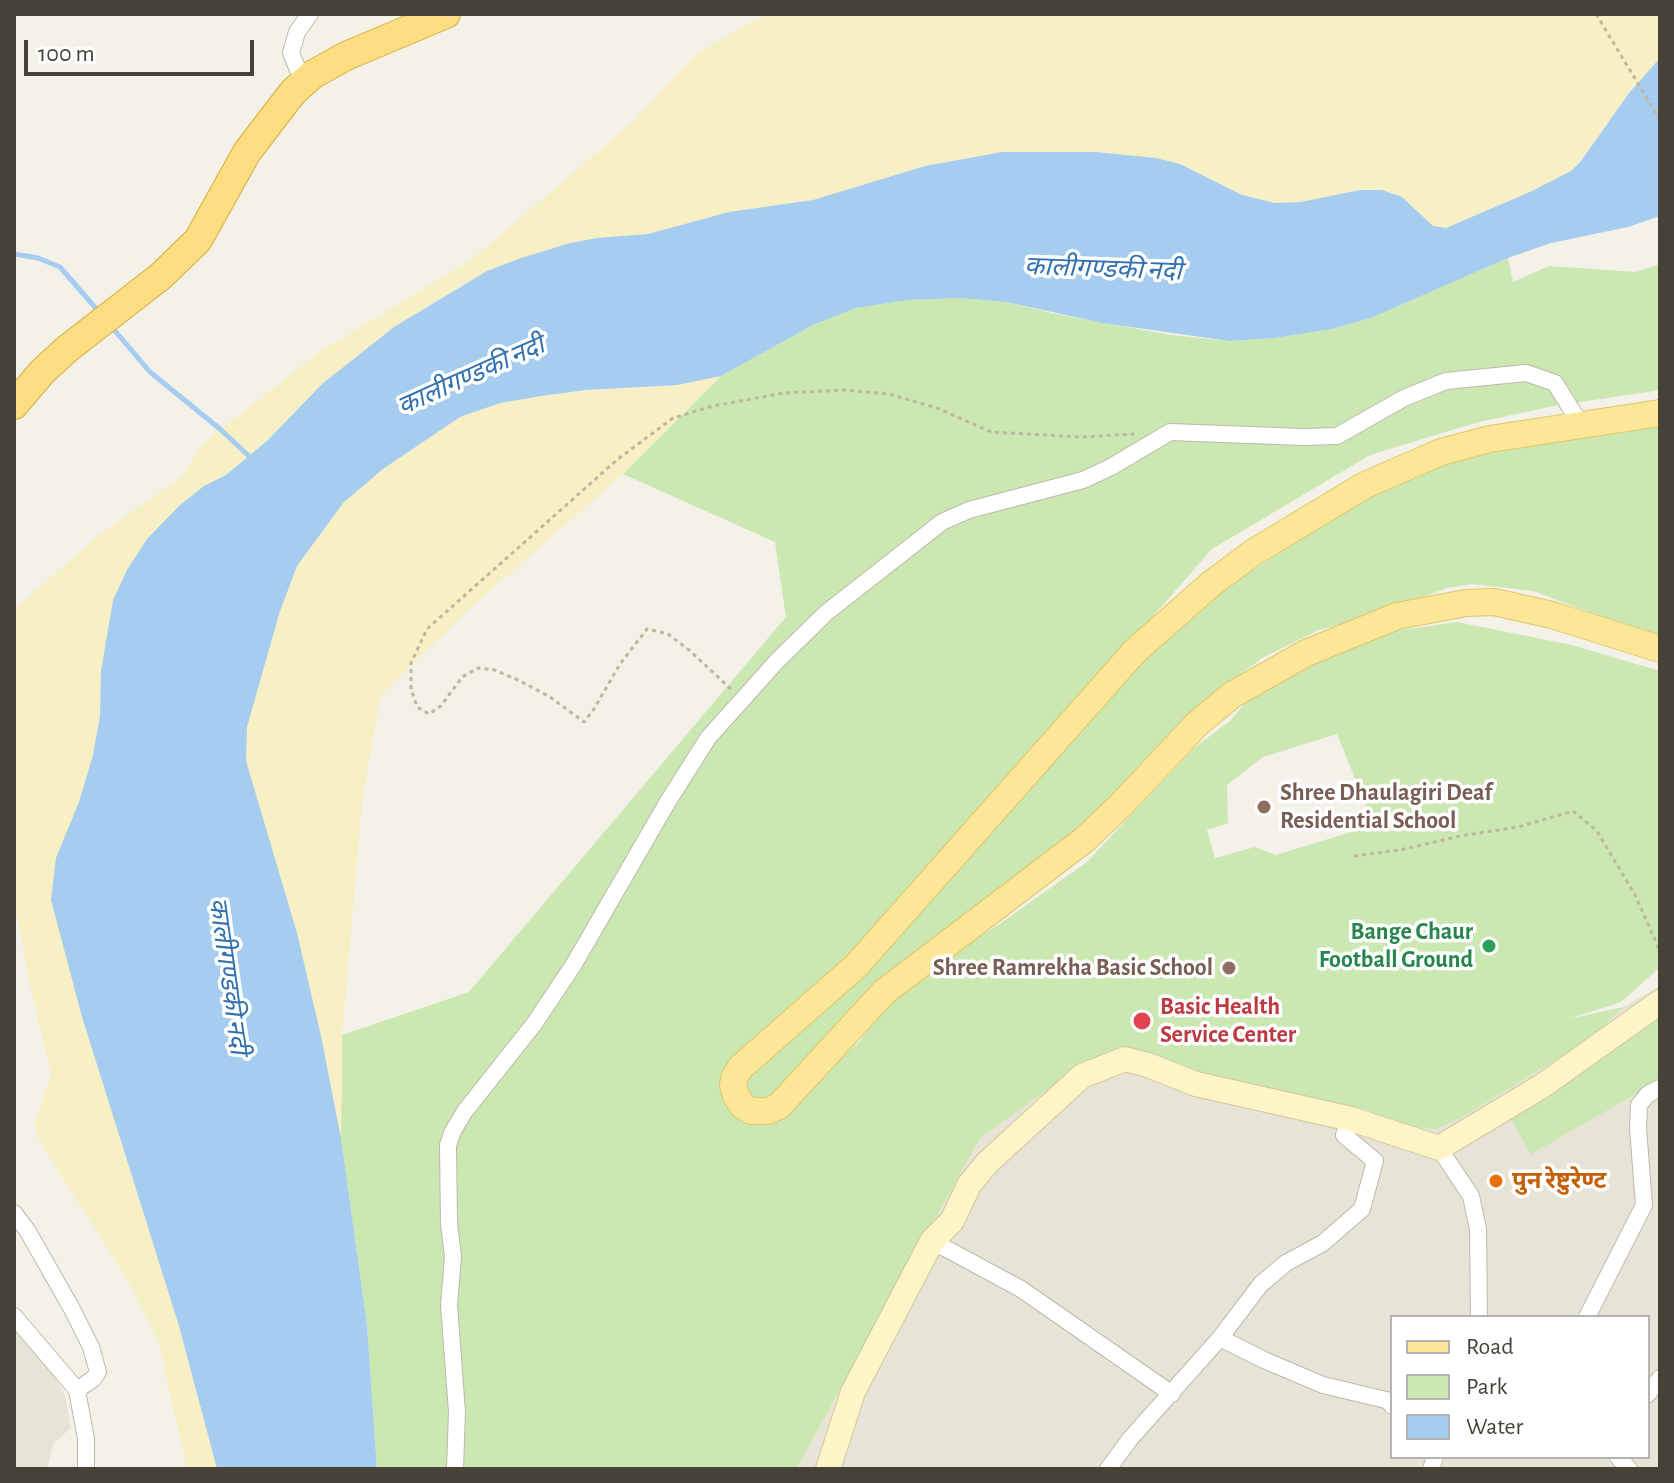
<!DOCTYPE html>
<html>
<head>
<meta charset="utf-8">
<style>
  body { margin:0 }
  #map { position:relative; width:1674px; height:1483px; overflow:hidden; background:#f4f1e8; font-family:"Alegreya Sans",sans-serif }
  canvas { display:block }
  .frame { position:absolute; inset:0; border:16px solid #474237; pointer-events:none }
  .legend { position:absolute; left:1390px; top:1315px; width:260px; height:144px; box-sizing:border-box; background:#fff; border:2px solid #b5b3af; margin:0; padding:10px 14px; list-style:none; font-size:24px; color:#474237 }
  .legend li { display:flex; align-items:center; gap:16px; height:40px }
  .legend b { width:40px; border:2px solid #b5b3af }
  .scale { position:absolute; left:24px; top:40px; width:230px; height:36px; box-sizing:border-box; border:4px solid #474237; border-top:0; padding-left:10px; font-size:24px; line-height:28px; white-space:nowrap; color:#474237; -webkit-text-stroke:6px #fff; paint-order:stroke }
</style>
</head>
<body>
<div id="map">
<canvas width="1674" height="1483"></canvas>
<div class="frame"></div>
<ul class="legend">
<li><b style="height:10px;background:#fce799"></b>Road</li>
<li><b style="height:22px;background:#cbe7b2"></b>Park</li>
<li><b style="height:22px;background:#a6ccef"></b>Water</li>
</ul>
<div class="scale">100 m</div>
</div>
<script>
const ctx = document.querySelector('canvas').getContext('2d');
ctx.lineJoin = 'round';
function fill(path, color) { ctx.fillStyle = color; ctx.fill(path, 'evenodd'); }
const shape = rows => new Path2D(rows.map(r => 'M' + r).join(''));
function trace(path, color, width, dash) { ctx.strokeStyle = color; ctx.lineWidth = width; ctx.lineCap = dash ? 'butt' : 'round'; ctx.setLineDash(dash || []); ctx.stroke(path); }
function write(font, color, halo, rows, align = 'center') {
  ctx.font = font + ' "Alegreya Sans","Noto Sans Devanagari",sans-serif'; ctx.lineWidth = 7; ctx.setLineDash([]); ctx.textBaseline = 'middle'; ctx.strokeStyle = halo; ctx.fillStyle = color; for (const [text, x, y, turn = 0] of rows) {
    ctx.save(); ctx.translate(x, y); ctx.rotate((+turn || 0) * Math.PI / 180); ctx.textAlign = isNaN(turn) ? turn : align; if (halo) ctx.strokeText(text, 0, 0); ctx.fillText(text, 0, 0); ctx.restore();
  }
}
const residential = shape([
  [1660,986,1660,1469,796,1469,980,1138,1082,1064,1119,1048,1183,1065,1211,1077,1365,1109,1408,1128,1437,1129,1459,1119,1569,1052,1603,1027,1623,1007],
  [1392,1317,1648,1317,1648,1457,1392,1457],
  [14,1329,49,1366,65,1396,71,1428,53,1444,47,1469,14,1469]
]);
const green = shape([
  [1508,258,1513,282,1549,266,1636,272,1660,264,1660,390,1554,406,1479,422,1370,455,1212,549,844,968,728,1067,745,1122,831,1066,859,1042,889,1001,914,979,998,925,1087,862,1194,748,1230,721,1255,691,1296,668,1394,631,1457,622,1572,645,1660,671,1660,960,1658,969,1621,1002,1569,1019,1623,1007,1603,1027,1569,1052,1459,1119,1437,1129,1408,1128,1365,1109,1244,1086,1211,1077,1183,1065,1119,1048,1082,1065,980,1138,796,1469,377,1469,367,1325,341,1138,342,1035,469,992,786,617,775,542,623,474,721,376,813,325,856,308,908,300,959,298,1006,302,1056,314,1171,335,1229,341,1275,338,1332,329,1371,318],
  [1337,734,1374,825,1276,855,1255,847,1215,858,1207,830,1228,823,1227,785,1263,757],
  [1660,427,1660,636,1645,633,1533,591,1472,584,1447,588,1366,618,1319,630,1264,657,1227,684,1102,811,766,1104,748,1102,744,1074,1164,632,1195,606,1269,560,1340,508,1453,459,1526,442],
  [1660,1017,1660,1080,1531,1154,1511,1119]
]);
const sand = shape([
  [765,14,1660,14,1660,58,1629,93,1580,161,1571,171,1532,191,1446,228,1433,226,1402,197,1360,190,1301,202,1275,203,1242,195,1180,164,1156,158,1096,152,1002,152,925,166,813,200,729,212,648,234,597,238,570,243,521,258,470,280,394,327,322,384,268,440,226,475,204,486,101,671,100,716,93,755,79,802,82,1017,179,1326,217,1469,187,1469,158,1341,127,1279,39,1141,34,1125,51,1075,28,976,14,899,14,610,100,534,183,476,201,445,321,351,471,260,633,122,697,53],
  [721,376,623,474,465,613,381,695,363,794,342,1035,341,1138,321,1036,246,761,247,727,280,611,297,565,344,502,383,469,460,417,500,403,541,396,586,390,677,385]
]);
const water = shape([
  [1660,58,1660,216,1628,227,1551,243,1508,258,1371,318,1332,329,1275,338,1229,341,1103,323,1006,302,959,298,908,300,856,308,813,325,721,376,677,385,586,390,541,396,500,403,460,417,383,469,344,502,297,566,280,611,247,727,246,761,297,933,321,1036,341,1138,367,1325,377,1469,217,1469,179,1326,82,1017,51,900,56,858,79,802,93,755,100,716,101,671,113,600,127,570,147,539,180,505,204,486,226,475,268,440,322,384,394,327,487,271,521,258,570,243,597,238,648,234,729,212,813,200,925,166,1002,152,1096,152,1156,158,1180,164,1242,195,1275,203,1301,202,1360,190,1382,190,1402,197,1433,226,1446,228,1532,191,1571,171,1581,161,1629,93]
]);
const stream = shape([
  [14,254,38,258,60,267,99,312],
  [110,325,150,372,220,429,251,458]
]);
const path = shape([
  [1596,14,1660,120],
  [731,689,689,650,668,634,647,629,620,664,594,709,584,722,550,697,520,681,495,670,478,668,462,677,441,706,429,714,417,707,411,689,411,663,427,629,618,459,673,418,713,406,784,393,845,390,889,394,937,408,991,432,1081,437,1134,434],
  [1354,856,1400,850,1460,836,1518,827,1573,811,1597,831,1635,895,1660,951]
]);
const minor = shape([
  [310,14,297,32,291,53,298,70,312,75],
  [1439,1148,1471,1196,1478,1229,1479,1317],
  [14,1213,27,1230,72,1309,91,1347,98,1372,93,1379,77,1390],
  [932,1241,1021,1289,1172,1394],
  [14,1316,77,1390,86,1439,86,1469],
  [1587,1317,1644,1205,1638,1128,1639,1105,1648,1094,1660,1088],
  [1220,1338,1264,1360,1323,1385,1390,1401,1392,1406],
  [1648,1394,1660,1378],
  [1618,1457,1629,1469],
  [455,1469,457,1412,449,1305,453,1257,449,1223,448,1145,453,1131,465,1111,534,1024,574,964,667,803,708,738,777,661,826,613,942,522,969,510,1083,480,1111,467,1170,432,1304,437,1337,436,1404,398,1446,381,1526,373,1555,383,1581,425],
  [1108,1469,1130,1439,1220,1338,1261,1284,1286,1263,1323,1243,1362,1209,1375,1161,1344,1135,1351,1119],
  [1431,1469,1435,1457]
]);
const secondary = shape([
  [828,1469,853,1392,932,1241,952,1221,969,1185,987,1163,1082,1076,1125,1059,1148,1065,1196,1084,1351,1119,1439,1148,1542,1086,1660,1002]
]);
const primary = shape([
  [1660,413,1490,439,1441,452,1365,485,1254,552,1212,583,1135,651,856,966,741,1067,735,1076,733,1085,736,1096,743,1106,751,1111,768,1111,779,1106,884,992,1084,840,1121,805,1197,724,1232,695,1306,653,1397,616,1466,603,1494,602,1552,615,1660,649]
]);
const trunk = shape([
  [14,405,42,372,67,349,161,276,198,240,247,152,293,92,312,75,346,56,446,14]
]);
const markers = [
  [1264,807,8,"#8d6e63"],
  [1489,946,8,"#2e9e5b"],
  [1229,968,8,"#8d6e63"],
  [1142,1021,10,"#e0444e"],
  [1496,1181,8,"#e8710a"]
];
const educationNames = [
  ["Shree Dhaulagiri Deaf",1280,793],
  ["Residential School",1280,821],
  ["Shree Ramrekha Basic School",1213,968,"right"]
];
const leisureNames = [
  ["Bange Chaur",1473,932],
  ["Football Ground",1473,960]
];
const healthNames = [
  ["Basic Health",1160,1007],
  ["Service Center",1160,1035]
];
const foodNames = [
  ["पुन रेष्टुरेण्ट",1512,1181]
];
const waterNames = [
  ["कालीगण्डकी नदी",1103,269,2],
  ["कालीगण्डकी नदी",471,376,-24],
  ["कालीगण्डकी नदी",228,976,82]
];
fill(residential, '#e7e3d6');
fill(green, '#cbe7b2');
fill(sand, '#f7f0c5');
fill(water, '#a6ccef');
trace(stream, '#a6ccef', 5);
trace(minor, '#bfb9ab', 18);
trace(secondary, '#d2c799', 26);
trace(primary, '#e1c569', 28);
trace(trunk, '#daab3c', 30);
trace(path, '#c0b69c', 3, [4, 4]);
trace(minor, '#fff', 16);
trace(secondary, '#fdf4c8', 24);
trace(primary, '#fce799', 26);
trace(trunk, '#fbde82', 28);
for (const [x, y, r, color] of markers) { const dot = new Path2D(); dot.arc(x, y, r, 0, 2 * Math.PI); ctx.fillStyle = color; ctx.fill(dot); trace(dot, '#fff', 3); }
write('bold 24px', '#785e54', '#fff', educationNames, 'left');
write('bold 24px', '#27864d', '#fff', leisureNames, 'right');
write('bold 24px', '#be3a42', '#fff', healthNames, 'left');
write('bold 24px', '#c56008', '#fff', foodNames, 'left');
write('italic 26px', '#3272b1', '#fff', waterNames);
</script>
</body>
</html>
